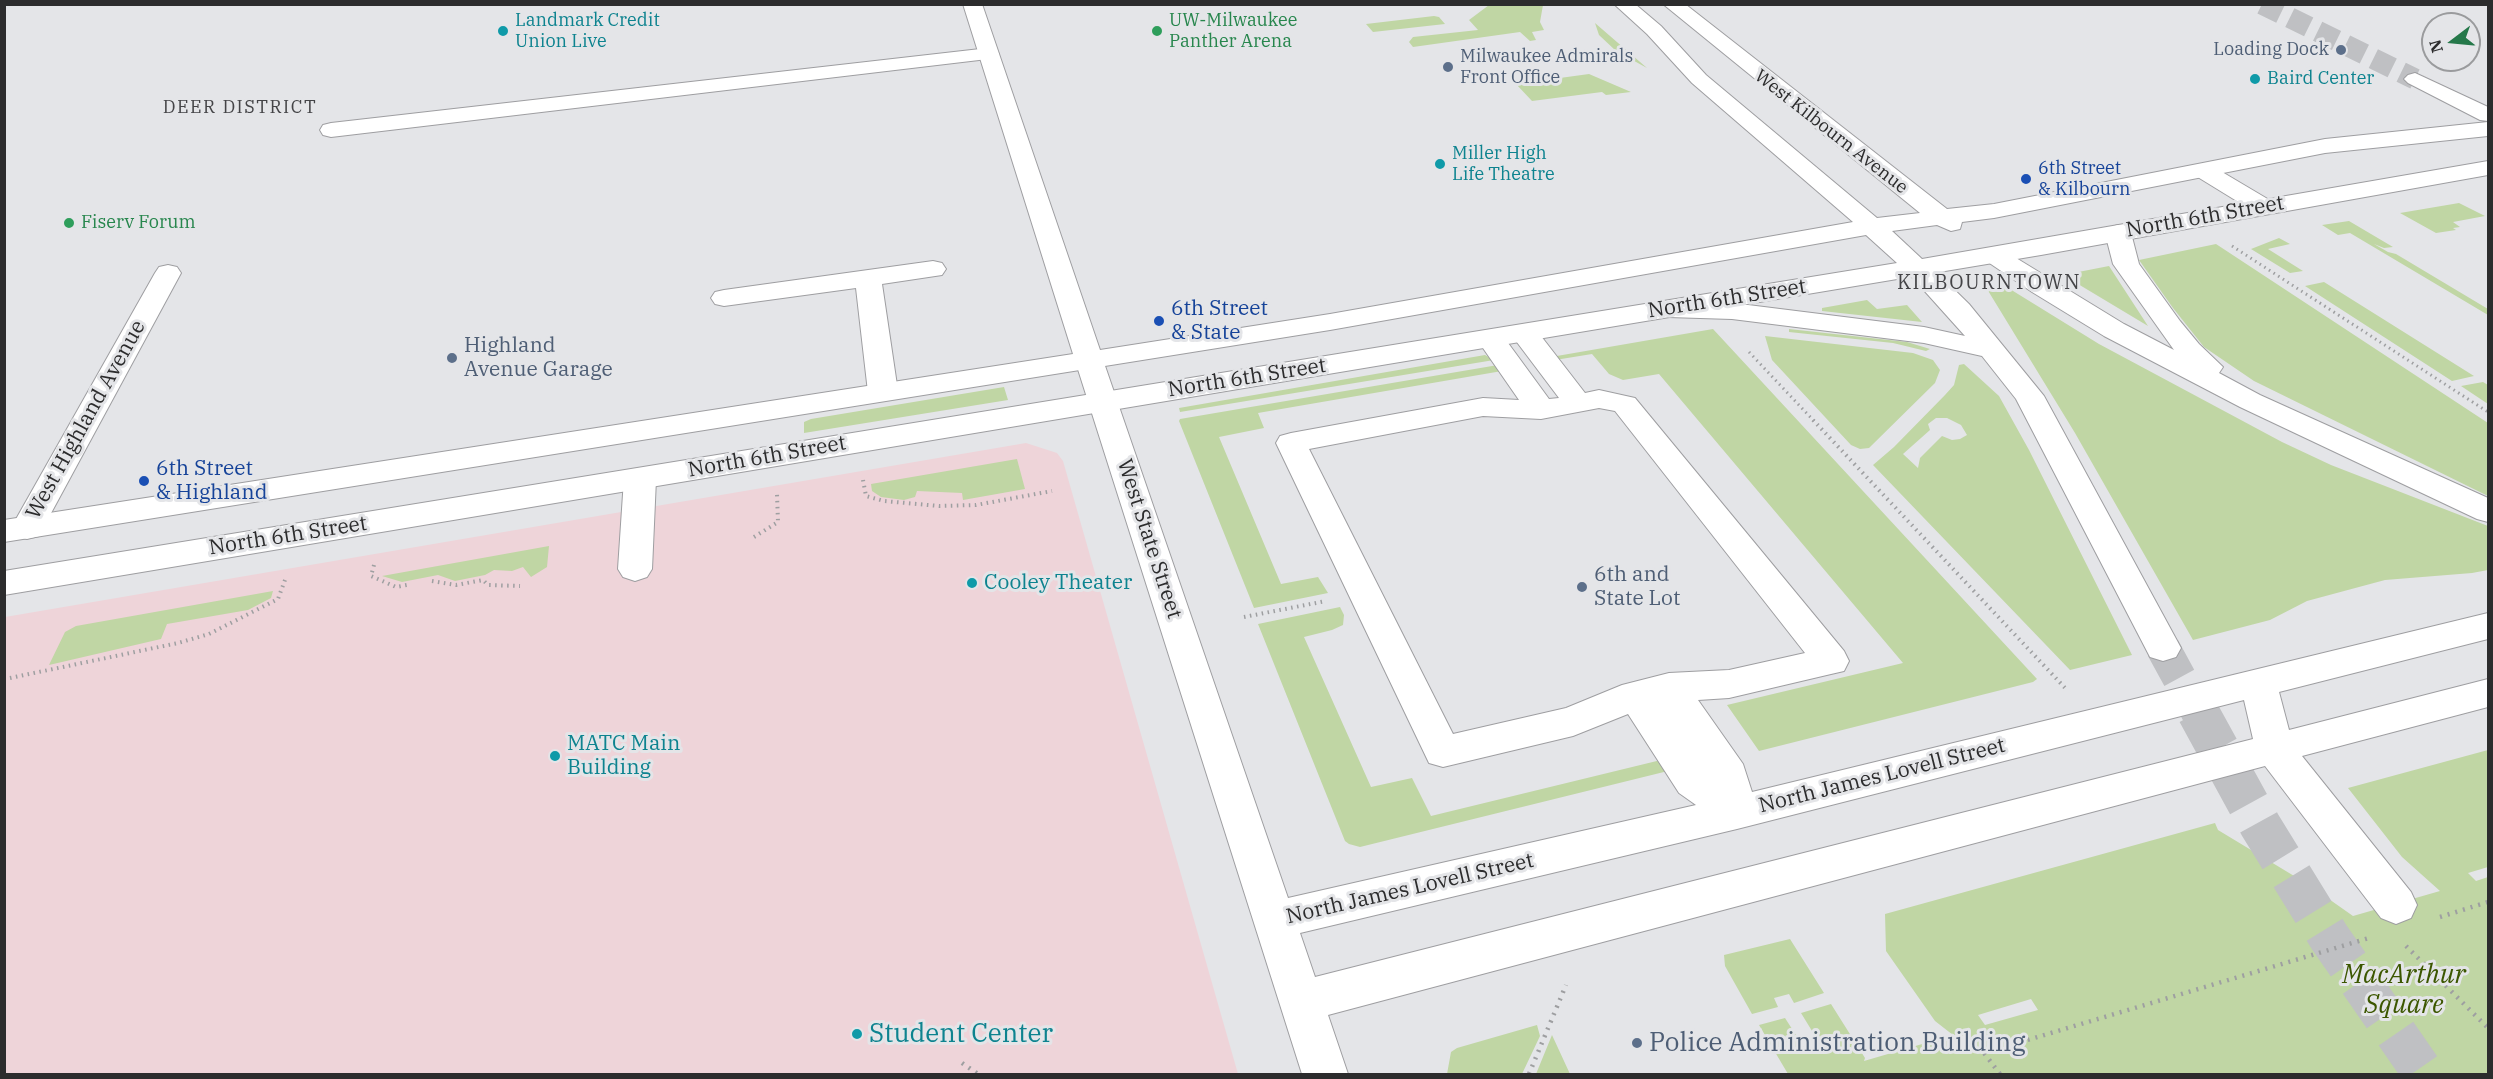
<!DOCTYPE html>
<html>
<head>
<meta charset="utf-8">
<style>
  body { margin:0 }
  #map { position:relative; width:2493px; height:1079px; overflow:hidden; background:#e4e5e8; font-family:"IBM Plex Serif",serif }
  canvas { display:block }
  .frame { position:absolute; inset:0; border:6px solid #2c2c2d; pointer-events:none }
  .north { position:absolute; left:2421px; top:12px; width:60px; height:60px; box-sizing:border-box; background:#e4e5e8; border:2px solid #9a9b9d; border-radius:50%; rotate:254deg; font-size:16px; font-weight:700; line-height:24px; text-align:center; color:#2c2c2d }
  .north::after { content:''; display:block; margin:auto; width:21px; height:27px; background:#25784a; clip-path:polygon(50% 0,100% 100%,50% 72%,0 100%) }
</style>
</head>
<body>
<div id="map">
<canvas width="2493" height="1079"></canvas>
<div class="frame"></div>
<div class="north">N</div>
</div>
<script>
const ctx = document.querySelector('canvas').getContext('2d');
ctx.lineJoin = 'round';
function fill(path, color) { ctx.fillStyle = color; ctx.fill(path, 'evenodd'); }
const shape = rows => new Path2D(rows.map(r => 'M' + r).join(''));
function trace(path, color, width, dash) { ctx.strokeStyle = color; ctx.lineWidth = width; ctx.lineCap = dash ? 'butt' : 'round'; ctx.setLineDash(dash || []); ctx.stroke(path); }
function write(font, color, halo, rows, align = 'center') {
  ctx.font = font + ' "IBM Plex Serif",serif'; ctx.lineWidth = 6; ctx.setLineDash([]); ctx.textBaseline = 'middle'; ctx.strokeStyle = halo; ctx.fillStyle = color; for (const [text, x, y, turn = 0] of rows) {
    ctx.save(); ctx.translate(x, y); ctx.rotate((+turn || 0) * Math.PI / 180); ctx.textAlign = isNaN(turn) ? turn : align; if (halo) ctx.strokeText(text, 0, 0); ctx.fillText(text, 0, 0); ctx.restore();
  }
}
const education = shape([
  [1026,443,1057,453,1063,461,1238,1074,5,1074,5,617]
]);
const green = shape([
  [1489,5,1543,5,1540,22,1544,30,1532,32,1536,40,1530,41,1520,32,1413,47,1409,42,1413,37,1478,30,1469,20],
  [1434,16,1439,17,1445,24,1373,32,1366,24],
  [1595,23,1647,68,1616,51,1599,35],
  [1589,74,1631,92,1606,95,1602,92,1532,101,1516,84],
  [2459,203,2485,216,2453,222,2460,227,2453,228,2456,230,2436,233,2400,213],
  [2349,221,2393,247,2384,248,2374,244,2388,252,2396,254,2488,309,2488,315,2350,233,2338,235,2322,225],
  [2279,238,2290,244,2268,249,2303,271,2290,273,2251,249],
  [2216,244,2488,423,2488,496,2254,381,2204,347,2173,308,2139,260],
  [2109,266,2148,326,2063,275],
  [2324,282,2474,376,2452,381,2305,286],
  [2005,286,2099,344,2282,442,2331,465,2488,526,2488,570,2472,573,2385,580,2307,601,2270,620,2193,640,2075,433,1987,289],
  [1867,300,1877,309,1907,305,1922,322,1822,311,1822,308],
  [1713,329,2037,679,2033,682,1759,751,1727,705,1903,663,1659,374,1623,380,1609,374,1592,354,1555,360,1551,357],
  [1789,329,1907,342,1930,349,1926,351,1893,343,1789,332],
  [1765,336,1913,353,1933,360,1940,370,1935,383,1869,448,1860,449,1851,445,1772,360],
  [1485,355,1494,360,1180,412,1179,408],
  [1964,364,1999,396,2029,450,2132,655,2070,670,1873,465,1894,447,1945,395,1954,385,1959,365],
  [1947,418,1961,425,1967,435,1960,439,1952,440,1942,436,1920,458,1918,468,1903,454,1930,430,1928,424,1936,418],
  [1498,365,1502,371,1258,413,1264,428,1219,437,1281,584,1318,577,1328,593,1254,608,1179,421,1180,419],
  [2483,382,2488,385,2488,404,2461,386],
  [1004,387,1008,400,804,433,804,422,811,419],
  [1017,459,1025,489,963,500,962,493,917,491,915,497,904,500,881,497,872,491,871,484],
  [549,546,547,567,531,577,523,567,512,571,494,570,485,575,455,581,438,575,402,582,382,576],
  [273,591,271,598,248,610,167,624,161,639,49,665,65,632,76,626],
  [1340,607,1344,615,1343,625,1332,630,1304,637,1371,787,1412,778,1431,816,1665,759,1672,770,1360,847,1349,844,1345,841,1258,624],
  [2488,750,2488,867,2468,873,2476,881,2488,877,2488,1074,1788,1074,1759,1025,1785,1018,1805,1049,1820,1044,1801,1013,1831,1004,1865,1058,1864,1061,1953,1035,1935,1021,1886,951,1885,914,2215,823,2218,830,2309,885,2353,916,2440,891,2402,857,2348,788],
  [2031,999,2038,1010,1985,1025,1978,1015],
  [1790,939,1824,993,1794,1003,1789,994,1774,998,1778,1007,1752,1014,1725,966,1724,955],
  [1537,1025,1540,1036,1522,1074,1447,1074,1451,1052,1457,1048],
  [1552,1035,1570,1074,1536,1074]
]);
const majorTunnel = shape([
  [2262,4,2415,79]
]);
const highwayTunnelFar1 = shape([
  [2163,648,2199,714]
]);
const highwayTunnel = shape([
  [2198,712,2260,825,2329,937,2424,1074]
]);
const pathFar2 = shape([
  [2232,246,2488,412],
  [1749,352,1814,421]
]);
const pathFar1 = shape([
  [1813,420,2067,690],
  [863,480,866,496,884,501,939,506,976,505,1052,491],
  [754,537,778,522,777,494],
  [374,565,371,576,396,587,407,585],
  [432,581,456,585,483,580,488,585,520,586],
  [1244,617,1326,601],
  [10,678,178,643,209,634,278,599,285,580]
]);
const path = shape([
  [2440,917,2488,902],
  [2406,946,2488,1028],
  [962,1063,978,1074],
  [1529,1074,1566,985],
  [2000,1074,1984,1053,2369,938]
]);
const minor = shape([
  [989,48,996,50,999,54,996,58,331,137,323,135,320,130,323,125,331,123,989,48],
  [2204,164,2212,166,2271,201,2274,206,2271,211,2262,213,2253,211,2196,176,2192,171,2196,166,2204,164],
  [933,261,942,263,946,269,942,275,882,284,898,392,893,398,883,401,873,398,868,392,856,288,724,306,715,304,711,298,715,292,724,290,933,261],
  [168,265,177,267,181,273,43,528,39,536,27,539,15,536,11,528,155,273,159,267,168,265],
  [1524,325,1534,327,1585,393,1599,390,1635,398,1844,651,1849,661,1844,671,1831,674,1729,698,1698,700,1743,764,1752,792,2488,613,2488,639,2279,692,2289,730,2488,679,2488,707,2302,756,2411,892,2417,905,2411,918,2396,924,2381,918,2265,766,1328,1015,1348,1074,1302,1074,1075,360,1079,354,1089,351,1099,354,1103,360,1288,898,1696,805,1679,793,1628,714,1573,736,1443,767,1429,763,1276,443,1280,436,1291,433,1483,398,1519,400,1476,338,1480,332,1490,330,1500,332,1549,399,1559,398,1510,333,1514,327,1524,325],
  [1599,408,1615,411,1805,653,1729,670,1669,673,1622,685,1566,708,1453,734,1309,449,1483,416,1541,419,1599,408],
  [2244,700,2253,739,1315,977,1300,933,1737,829,2244,700],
  [640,469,651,472,656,479,652,569,647,577,635,581,623,577,618,569,624,479,629,472,640,469]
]);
const major = shape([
  [963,4,982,4,1100,350,1330,314,1853,222,1692,83,1647,34,1614,4,1635,4,1661,26,1706,75,1877,218,1920,213,1663,4,1685,4,1947,209,1994,204,2325,139,2488,122,2488,136,2325,153,1994,218,1962,222,1960,229,1951,231,1937,225,1892,231,1922,259,2488,161,2488,175,2041,255,4,595,4,571,1897,263,1866,235,1330,330,4,542,4,520,1073,354,963,4],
  [2415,73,2488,107,2488,121,2480,120,2408,83,2404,79,2408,75,2415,73]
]);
const highway = shape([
  [2118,225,2127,228,2131,233,2139,264,2180,321,2199,344,2223,367,2219,373,2260,395,2488,498,2488,522,2477,519,2240,407,2104,336,2032,292,1985,260,1981,255,1985,250,1994,247,2003,250,2124,324,2174,350,2113,264,2105,233,2109,228,2118,225],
  [1916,259,1925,261,1969,304,2044,396,2181,648,2176,657,2163,661,2150,657,2016,399,1982,356,1924,343,1732,319,1668,317,1658,315,1654,309,1658,303,1668,301,1732,303,1924,327,1965,336,1903,267,1907,261,1916,259]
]);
const markers = [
  [503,31,6,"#0f9aa8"],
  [1157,31,6,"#2e9e5b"],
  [2341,50,6,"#5c6f8a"],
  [1448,67,6,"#5c6f8a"],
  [2255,79,6,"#0f9aa8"],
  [1440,164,6,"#0f9aa8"],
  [2026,179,6,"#1a4fb4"],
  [69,223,6,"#2e9e5b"],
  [1159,321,6,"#1a4fb4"],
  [452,358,6,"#5c6f8a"],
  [144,481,6,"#1a4fb4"],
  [972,583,6,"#0f9aa8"],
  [1582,587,6,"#5c6f8a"],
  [555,756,6,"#0f9aa8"],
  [857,1034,6,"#0f9aa8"],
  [1637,1043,6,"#5c6f8a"]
];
const farCulturenames = [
  ["Landmark Credit",515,21],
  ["Union Live",515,42],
  ["Baird Center",2267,79],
  ["Miller High",1452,154],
  ["Life Theatre",1452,175]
];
const farLeisurenames = [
  ["UW-Milwaukee",1169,21],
  ["Panther Arena",1169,42],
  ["Fiserv Forum",81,223]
];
const farServicenames = [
  ["Loading Dock",2329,50],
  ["Milwaukee Admirals",1460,57,"left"],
  ["Front Office",1460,78,"left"]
];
const farNeighbourhoodnames = [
  ["DEER DISTRICT",240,108]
];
const farStreetnames = [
  ["West Kilbourn Avenue",1831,132,38]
];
const farTransitnames = [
  ["6th Street",2038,169],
  ["& Kilbourn",2038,190]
];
const farQuarternames = [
  ["KILBOURNTOWN",1989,283]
];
const streetNames = [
  ["North 6th Street",2205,217,-10],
  ["North 6th Street",1727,299,-9],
  ["North 6th Street",1247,378,-9],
  ["West Highland Avenue",86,420,-61],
  ["North 6th Street",767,457,-10],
  ["North 6th Street",288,536,-9],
  ["West State Street",1149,539,72],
  ["North James Lovell Street",1882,776,-14],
  ["North James Lovell Street",1410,889,-13]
];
const transitNames = [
  ["6th Street",1171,309],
  ["& State",1171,333],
  ["6th Street",156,469],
  ["& Highland",156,493]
];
const serviceNames = [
  ["Highland",464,346],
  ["Avenue Garage",464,370],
  ["6th and",1594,575],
  ["State Lot",1594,599]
];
const cultureNames = [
  ["Cooley Theater",984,583],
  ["MATC Main",567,744],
  ["Building",567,768]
];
const nearParknames = [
  ["MacArthur",2404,975],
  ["Square",2404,1005]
];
const nearCulturenames = [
  ["Student Center",869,1034]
];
const nearServicenames = [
  ["Police Administration Building",1649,1043]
];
fill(education, '#eed4d9');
fill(green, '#c0d6a4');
trace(majorTunnel, '#bfc0c3', 21, [21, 10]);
trace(highwayTunnelFar1, '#bfc0c3', 34, [34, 16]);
trace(highwayTunnel, '#bfc0c3', 42, [42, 21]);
trace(minor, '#9e9ea1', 2);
trace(major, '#9e9ea1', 2);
trace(highway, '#9e9ea1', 2);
trace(pathFar2, '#9e9fa1', 3, [1.5, 4]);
trace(pathFar1, '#9e9fa1', 4, [1.5, 4.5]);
trace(path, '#9e9fa1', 4.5, [2, 6]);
fill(minor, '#fff');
fill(major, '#fff');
fill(highway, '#fff');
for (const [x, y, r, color] of markers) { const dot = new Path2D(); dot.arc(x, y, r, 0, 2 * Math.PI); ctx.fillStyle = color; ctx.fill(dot); trace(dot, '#e4e5e8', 2); }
write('18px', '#0d838f', '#e4e5e8', farCulturenames, 'left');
write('18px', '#27864d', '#e4e5e8', farLeisurenames, 'left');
write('18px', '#4e5e75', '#e4e5e8', farServicenames, 'right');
ctx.letterSpacing = '1.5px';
write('18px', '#444447', '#e4e5e8', farNeighbourhoodnames);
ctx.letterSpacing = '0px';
write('18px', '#2c2c2d', '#e4e5e8', farStreetnames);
write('18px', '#164399', '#e4e5e8', farTransitnames, 'left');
ctx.letterSpacing = '1.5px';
write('20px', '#444447', '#e4e5e8', farQuarternames);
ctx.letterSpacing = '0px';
write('21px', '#2c2c2d', '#e4e5e8', streetNames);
write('21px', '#164399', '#e4e5e8', transitNames, 'left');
write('21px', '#4e5e75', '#e4e5e8', serviceNames, 'left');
write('21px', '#0d838f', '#e4e5e8', cultureNames, 'left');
write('italic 26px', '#3c5700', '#e4e5e8', nearParknames);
write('26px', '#0d838f', '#e4e5e8', nearCulturenames, 'left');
write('26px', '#4e5e75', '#e4e5e8', nearServicenames, 'left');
</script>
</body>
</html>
